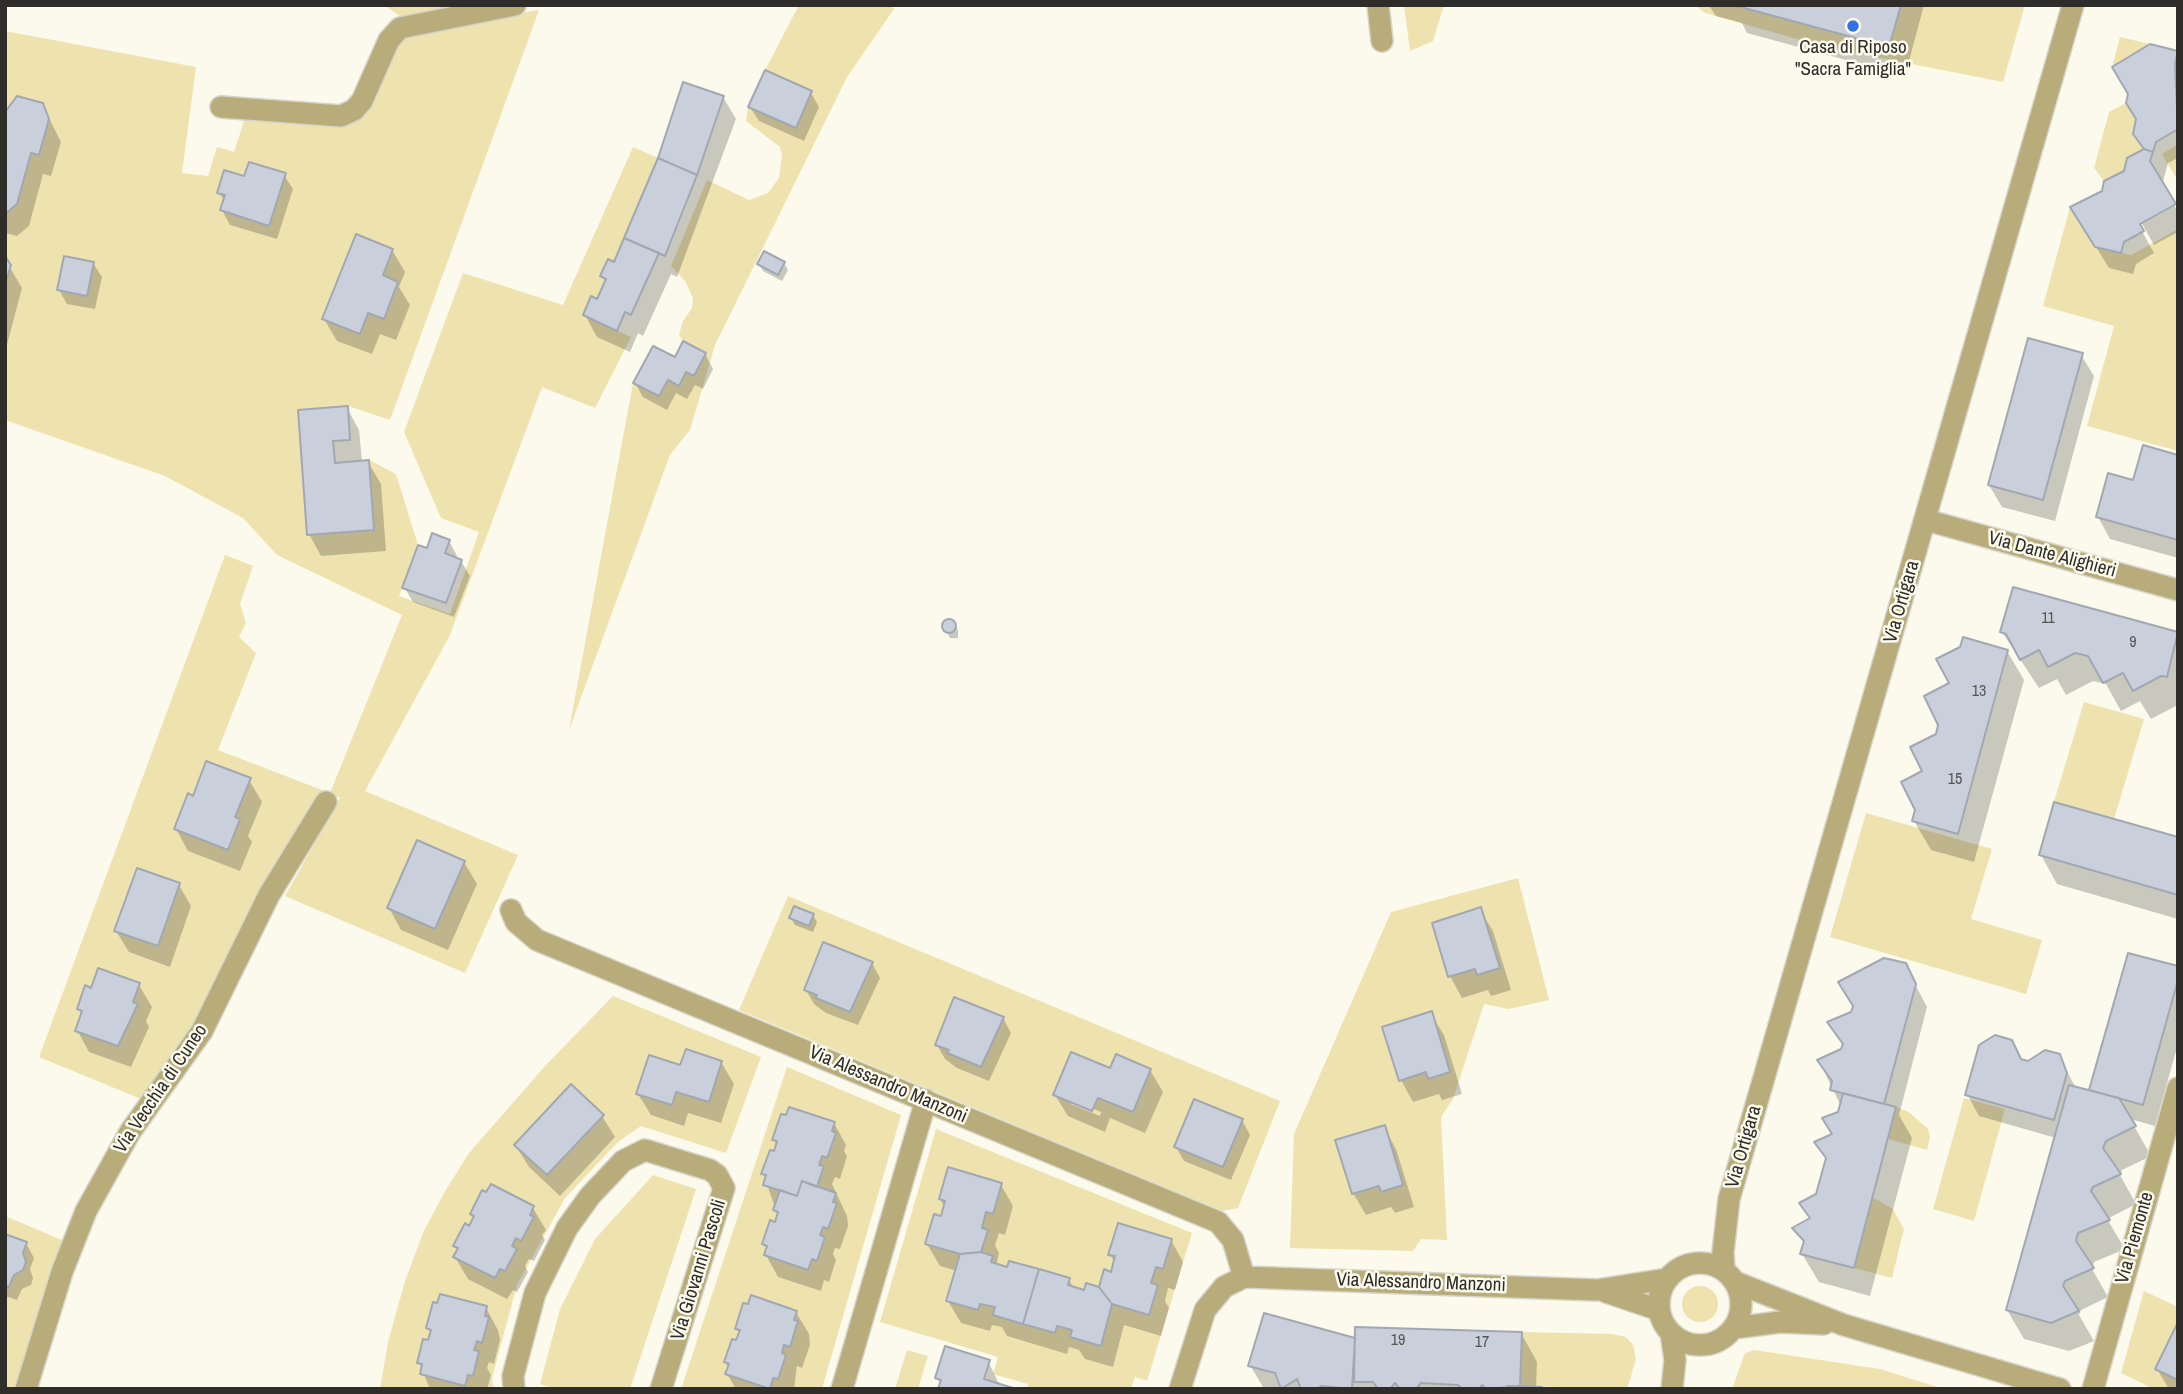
<!DOCTYPE html>
<html>
<head>
<meta charset="utf-8">
<style>
  body { margin:0 }
  #map { position:relative; width:2183px; height:1394px; overflow:hidden; background:#fcfaed; font-family:"Archivo Narrow",sans-serif }
  canvas { display:block }
  .frame { position:absolute; inset:0; border:7px solid #2e2d29; pointer-events:none }
</style>
</head>
<body>
<div id="map">
<canvas width="2183" height="1394"></canvas>
<div class="frame"></div>
</div>
<script>
const ctx = document.querySelector('canvas').getContext('2d');
ctx.lineJoin = 'round';
function fill(path, color) { ctx.fillStyle = color; ctx.fill(path, 'evenodd'); }
const shape = rows => new Path2D(rows.map(r => 'M' + r).join(''));
function trace(path, color, width, dash) { ctx.strokeStyle = color; ctx.lineWidth = width; ctx.lineCap = dash ? 'butt' : 'round'; ctx.setLineDash(dash || []); ctx.stroke(path); }
function write(font, color, halo, rows, align = 'center') {
  ctx.font = font + ' "Archivo Narrow",sans-serif'; ctx.lineWidth = 5; ctx.setLineDash([]); ctx.textBaseline = 'middle'; ctx.strokeStyle = halo; ctx.fillStyle = color; for (const [text, x, y, turn = 0] of rows) {
    ctx.save(); ctx.translate(x, y); ctx.rotate((+turn || 0) * Math.PI / 180); ctx.textAlign = isNaN(turn) ? turn : align; if (halo) ctx.strokeText(text, 0, 0); ctx.fillText(text, 0, 0); ctx.restore();
  }
}
const green = shape([
  [384,5,474,5,404,19],
  [799,5,889,5,894,9,847,77,715,345,690,430,670,455,569,730,633,383,659,396,668,380,679,385,686,372,694,376,706,353,683,341,679,335,683,321,692,308,693,298,685,281,671,266,707,180,749,200,768,193,779,178,782,156,780,147,746,121,748,107,796,127,812,91,765,70],
  [1404,5,1444,5,1433,41,1410,51],
  [1695,5,2025,5,2003,82,1825,47,1705,13],
  [539,10,390,420,348,406,350,440,333,441,335,463,369,460,396,474,418,545,399,596,450,614,479,532,441,518,404,432,463,273,563,305,633,147,658,158,614,262,608,259,600,276,606,279,597,299,591,297,583,315,631,337,595,408,542,387,450,635,365,791,518,855,465,973,285,896,340,798,330,793,402,615,277,555,243,518,165,476,5,420,5,31,196,67,182,173,208,176,217,147,234,152,245,118,336,126,357,119,397,43,412,30],
  [2120,37,2150,44,2112,67],
  [2126,103,2136,119,2133,134,2144,149,2127,158,2124,171,2104,181,2094,168,2109,112],
  [2178,144,2178,181,2162,154],
  [2070,207,2095,247,2131,255,2178,229,2178,451,2087,426,2114,326,2043,306],
  [225,555,253,566,240,604,246,623,239,637,256,653,218,750,322,790,262,892,199,1017,141,1099,39,1057],
  [2084,702,2144,719,2114,819,2054,802],
  [1866,813,1992,849,1971,919,2042,940,2026,994,1830,937],
  [1518,878,1549,1000,1509,1009,1484,1004,1453,1099,1441,1117,1447,1240,1421,1239,1413,1251,1290,1248,1294,1134,1391,912],
  [788,896,1280,1101,1238,1208,1222,1211,739,1010],
  [613,996,761,1057,726,1153,641,1126,618,1142,565,1198,517,1285,492,1378,493,1389,380,1389,388,1342,405,1281,423,1233,444,1193,469,1153,546,1065],
  [787,1067,901,1115,822,1389,681,1389],
  [1964,1098,2005,1109,1974,1221,1933,1209],
  [1896,1107,1909,1112,1928,1129,1930,1137,1927,1150,1888,1139],
  [936,1129,1192,1233,1147,1381,1135,1377,1131,1389,1027,1389,1028,1384,993,1374,998,1357,880,1322],
  [653,1175,696,1189,630,1389,555,1389,540,1384,560,1309,595,1239],
  [1872,1197,1893,1209,1904,1229,1892,1278,1854,1268],
  [5,1216,62,1240,15,1389,5,1389],
  '1682 1304a18 18 0 1 1 36 0a18 18 0 1 1-36 0Z',
  [2144,1291,2178,1307,2178,1322,2155,1368,2178,1380,2178,1389,2154,1389,2121,1373],
  [1522,1332,1612,1334,1626,1337,1633,1345,1636,1359,1627,1389,1520,1386],
  [907,1350,928,1356,918,1389,895,1389],
  [1754,1350,1880,1369,1944,1389,1732,1389,1745,1353]
]);
const shadow = shape([
  [1703,5,1924,5,1905,76,1747,33,1742,23,1716,16,1710,7],
  [2177,53,2178,158,2168,163,2162,185,2178,212,2178,232,2154,245,2141,222,2138,224,2154,253,2136,264,2133,274,2109,268,2085,229,2103,192,2144,150,2135,133],
  [811,93,819,107,804,141,759,121,750,107],
  [723,97,736,119,677,277,671,274,643,336,638,333,630,352,597,337,585,315,598,301,606,283,602,276,615,264],
  [42,104,61,142,51,176,43,174,29,226,17,236,5,233,5,119],
  [284,175,293,189,277,239,230,225,222,210,224,201,219,192,245,178],
  [392,250,405,272,399,287,410,305,396,340,380,334,372,354,337,341,324,319],
  [5,259,22,288,5,352],
  [93,263,102,277,95,309,67,304,59,290],
  [784,263,788,270,782,281,763,271,759,264],
  [705,354,713,369,703,389,695,385,687,399,676,393,667,410,643,397,635,383,675,360],
  [2081,355,2094,376,2055,521,2002,507,1989,485],
  [347,408,359,430,362,462,368,462,381,484,386,551,321,556,309,534,300,411],
  [2178,456,2178,558,2110,539,2098,517,2135,482],
  [449,541,457,556,456,559,461,561,470,576,454,617,413,602,404,587,428,550],
  [2014,589,2178,634,2178,705,2151,719,2140,701,2121,711,2106,684,2093,681,2066,695,2057,679,2039,688,2002,632],
  [951,621,958,630,958,638,950,638,947,632,945,623],
  [2007,651,2024,680,1974,862,1931,850,1914,821,1924,772],
  [249,780,262,802,248,836,252,842,240,871,188,851,176,829,194,798],
  [2178,839,2178,919,2057,884,2041,855],
  [464,862,477,884,448,950,401,930,389,908],
  [179,885,191,906,170,967,129,952,116,931],
  [1480,910,1493,931,1511,990,1491,996,1488,990,1462,998,1450,976],
  [813,915,817,922,813,932,795,925,791,918],
  [2129,955,2178,968,2178,1044,2155,1126,2130,1119,2151,1156,2122,1170,2120,1175,2136,1204,2107,1219,2125,1249,2094,1262,2092,1269,2108,1297,2081,1310,2079,1315,2094,1341,2069,1351,2024,1339,2007,1310,2056,1138,1979,1116,1967,1094,2022,1061,2029,1063,2058,1055,2076,1088,2091,1092],
  [872,963,880,978,858,1025,826,1013,814,1004,806,990],
  [1905,965,1927,1007,1899,1115,1912,1138,1870,1296,1819,1282,1802,1254,1805,1245,1795,1228,1811,1219,1827,1160,1817,1143,1834,1135,1841,1106,1819,1061,1843,1050,1844,1047,1830,1023,1853,1014],
  [139,985,152,1007,146,1021,149,1027,131,1067,89,1052,77,1030,82,1015,79,1009,92,990],
  [1431,1014,1444,1035,1462,1094,1442,1100,1439,1094,1413,1102,1401,1080],
  [1003,1018,1011,1033,989,1081,957,1068,945,1059,937,1045],
  [721,1062,734,1084,721,1123,688,1113,684,1126,651,1115,638,1094,681,1067],
  [1150,1070,1163,1092,1145,1133,1110,1118,1105,1132,1068,1116,1055,1095,1110,1071],
  [1071,1100,1101,1112,1100,1116,1071,1104],
  [602,1116,615,1137,560,1196,529,1167,516,1146],
  [1242,1120,1250,1135,1231,1180,1184,1161,1176,1147],
  [834,1123,846,1145,844,1151,847,1156,840,1179,835,1177,832,1184,847,1216,848,1226,840,1249,835,1248,833,1254,836,1260,829,1282,824,1280,821,1291,778,1277,766,1255,768,1250,764,1244,778,1216,763,1173,778,1146,774,1140],
  [1384,1127,1396,1149,1414,1207,1395,1213,1391,1207,1366,1215,1353,1193],
  [1001,1185,1013,1206,1005,1235,999,1233,995,1245,999,1253,996,1266,1069,1280,1074,1289,1085,1292,1100,1289,1112,1274,1115,1263,1110,1254,1171,1240,1183,1262,1175,1290,1168,1288,1165,1301,1169,1308,1161,1336,1124,1325,1113,1367,1085,1359,1079,1350,1069,1347,1067,1354,1007,1336,1002,1327,992,1325,990,1331,961,1323,948,1301,957,1271,940,1266,927,1244,942,1218,945,1207,940,1199],
  [533,1208,546,1230,542,1235,545,1240,534,1261,529,1259,525,1266,528,1272,517,1292,513,1290,507,1299,468,1279,455,1257,458,1251,455,1245,475,1219,472,1214],
  [5,1236,26,1243,34,1258,30,1269,33,1278,31,1285,22,1289,17,1300,5,1296],
  [486,1308,498,1330,500,1340,494,1364,489,1362,487,1368,491,1375,487,1389,430,1389,419,1362,430,1342,431,1334,428,1328],
  [796,1312,809,1334,810,1345,802,1368,797,1366,794,1389,736,1389,727,1374,729,1368,725,1362,737,1343,740,1334,737,1329],
  [2178,1326,2178,1389,2169,1389,2157,1369],
  [1521,1333,1537,1362,1536,1388,1541,1389,1269,1389,1263,1387,1250,1365,1356,1341],
  [988,1361,1000,1386,941,1385,937,1378]
]);
const building = shape([
  [1733,5,1901,5,1889,47,1733,5],
  [2150,44,2178,51,2175,64,2178,129,2156,142,2153,152,2144,149,2133,134,2136,119,2126,103,2128,94,2112,67,2150,44],
  [765,70,812,91,796,128,748,107,765,70],
  [683,82,724,96,697,175,658,158,683,82],
  [17,96,43,103,49,119,39,155,31,153,17,204,5,214,5,112,17,96],
  [2144,149,2153,152,2150,161,2176,204,2140,224,2144,231,2124,242,2121,253,2095,247,2070,207,2102,191,2104,181,2124,171,2127,158,2144,149],
  [658,158,697,175,665,256,624,238,658,158],
  [249,162,286,173,269,226,220,210,225,195,217,193,224,170,244,176,249,162],
  [356,234,393,249,383,275,398,282,384,319,368,313,360,334,322,319,356,234],
  [624,238,659,253,631,315,625,312,617,331,583,315,591,296,597,299,606,279,600,276,608,259,614,262,624,238],
  [764,251,785,262,778,275,757,264,764,251],
  [5,256,11,265,5,285,5,256],
  [64,256,94,262,87,296,57,290,64,256],
  [2028,338,2083,353,2043,500,1988,485,2028,338],
  [683,341,706,353,694,376,686,372,679,386,668,380,659,396,633,383,653,346,675,357,683,341],
  [348,406,350,440,333,441,335,463,369,460,374,530,307,535,298,410,348,406],
  [2143,445,2178,455,2178,540,2096,517,2108,473,2133,480,2143,445],
  [432,533,450,540,445,553,462,560,446,603,402,588,418,545,427,548,432,533],
  [2013,587,2178,632,2167,677,2161,676,2133,691,2123,673,2103,683,2088,656,2075,653,2048,667,2039,650,2020,660,2006,634,2000,632,2013,587],
  '942 626a7 7 0 1 1 14 0a7 7 0 1 1-14 0Z',
  [1963,637,2008,650,1958,834,1912,821,1915,810,1901,782,1922,771,1910,747,1936,734,1938,725,1924,696,1949,683,1936,659,1960,647,1963,637],
  [206,761,251,778,235,817,240,819,228,850,174,829,188,793,193,796,206,761],
  [2054,802,2178,837,2178,895,2039,855,2054,802],
  [417,840,465,861,435,929,387,908,417,840],
  [137,868,180,883,158,946,114,931,137,868],
  [794,906,814,914,809,926,789,918,794,906],
  [1481,907,1500,968,1477,975,1475,969,1448,977,1432,923,1481,907],
  [823,942,873,962,850,1012,816,998,817,995,804,990,823,942],
  [2128,953,2178,966,2178,980,2143,1105,2089,1090,2128,953],
  [1884,958,1906,963,1916,984,1884,1104,1830,1090,1832,1081,1817,1060,1841,1049,1843,1044,1827,1022,1851,1012,1853,1006,1838,982,1884,958],
  [98,968,140,983,133,1002,138,1004,118,1046,75,1031,82,1011,77,1009,85,985,91,988,98,968],
  [954,997,1004,1017,981,1067,947,1053,949,1050,935,1045,954,997],
  [1432,1011,1450,1072,1428,1079,1426,1072,1399,1081,1382,1027,1432,1011],
  [1995,1035,2012,1040,2021,1059,2028,1061,2045,1050,2060,1054,2067,1073,2054,1120,1965,1095,1979,1045,1995,1035],
  [686,1049,722,1061,709,1102,676,1092,672,1105,636,1094,649,1055,680,1065,686,1049],
  [1071,1052,1110,1068,1116,1054,1151,1069,1133,1112,1098,1098,1092,1111,1053,1095,1071,1052],
  [571,1084,604,1115,547,1175,514,1145,571,1084],
  [2069,1085,2119,1098,2136,1126,2106,1141,2103,1148,2121,1174,2093,1187,2091,1191,2110,1220,2078,1233,2076,1241,2094,1268,2065,1281,2063,1286,2079,1311,2051,1323,2006,1310,2069,1085],
  [1843,1093,1896,1107,1854,1268,1800,1254,1804,1241,1792,1228,1810,1218,1799,1203,1816,1194,1826,1158,1814,1142,1832,1134,1822,1118,1838,1112,1843,1093],
  [1194,1099,1243,1119,1223,1167,1174,1147,1194,1099],
  [789,1107,835,1122,832,1131,836,1133,827,1158,822,1156,819,1165,824,1166,817,1187,802,1181,797,1196,763,1185,766,1175,761,1174,770,1150,774,1151,777,1141,772,1140,781,1114,786,1115,789,1107],
  [1385,1125,1403,1185,1381,1192,1379,1186,1352,1194,1335,1140,1385,1125],
  [948,1167,1002,1183,993,1214,986,1212,982,1228,988,1230,981,1252,960,1254,925,1244,934,1214,941,1216,945,1201,939,1199,948,1167],
  [802,1181,836,1193,833,1202,837,1203,828,1229,823,1227,820,1235,825,1237,817,1261,812,1259,808,1270,764,1255,767,1246,762,1244,770,1220,775,1222,778,1212,773,1210,780,1190,797,1196,802,1181],
  [491,1184,534,1206,530,1215,534,1217,521,1241,516,1238,512,1246,517,1249,505,1271,500,1269,495,1278,453,1257,458,1248,453,1246,465,1223,469,1226,474,1216,470,1214,482,1190,486,1192,491,1184],
  [1118,1223,1172,1239,1163,1269,1156,1267,1151,1283,1158,1285,1149,1315,1112,1304,1099,1287,1104,1269,1111,1272,1115,1256,1108,1255,1118,1223],
  [5,1234,27,1242,23,1253,26,1262,23,1270,14,1275,9,1287,5,1286,5,1234],
  [981,1252,993,1256,991,1262,1007,1267,1009,1261,1039,1269,1023,1324,993,1315,995,1307,980,1304,978,1310,946,1301,960,1254,981,1252],
  [1039,1269,1070,1278,1068,1285,1084,1290,1086,1283,1099,1287,1112,1304,1101,1346,1070,1337,1072,1330,1057,1326,1055,1333,1023,1324,1039,1269],
  [440,1294,487,1306,485,1316,489,1317,482,1343,477,1341,474,1350,479,1351,473,1376,468,1375,465,1386,420,1374,422,1364,417,1363,423,1339,428,1340,431,1330,426,1328,433,1302,437,1303,440,1294],
  [751,1295,797,1311,794,1320,798,1321,790,1347,784,1345,782,1353,786,1355,778,1379,773,1378,770,1389,725,1374,729,1364,724,1362,732,1339,736,1340,740,1330,735,1329,743,1303,748,1304,751,1295],
  [1264,1313,1355,1338,1352,1389,1321,1386,1317,1389,1301,1389,1297,1379,1281,1389,1275,1373,1248,1366,1264,1313],
  [2178,1322,2178,1380,2155,1369,2178,1322],
  [1355,1327,1522,1332,1520,1386,1486,1389,1482,1385,1479,1389,1462,1389,1458,1385,1421,1383,1416,1389,1400,1389,1395,1383,1390,1389,1378,1389,1373,1382,1354,1382,1355,1327],
  [945,1346,990,1360,984,1379,1016,1389,938,1389,941,1380,935,1378,945,1346],
  [1507,1386,1542,1387,1542,1389,1505,1389,1507,1386]
]);
const minor = shape([
  [1378,5,1382,41],
  [221,107,341,116,354,110,362,101,389,40,400,28,515,5],
  [1926,520,2178,590],
  [511,910,516,922,537,940,1218,1222,1233,1240,1244,1277],
  '1659 1304a41 41 0 1 1 82 0a41 41 0 1 1-82 0Z',
  [1724,1270,1723,1252,1729,1199,2073,5],
  [1735,1282,1844,1325,2060,1389],
  [1606,1292,1659,1310],
  [1734,1328,1780,1322,1824,1324],
  [1671,1333,1675,1360,1672,1389],
  [26,1389,62,1272,86,1211,130,1132,202,1031,269,895,326,802],
  [514,1389,513,1376,535,1293,567,1228,590,1196,623,1161,645,1150,710,1170,717,1175,724,1188,661,1389],
  [842,1389,926,1100],
  [1180,1389,1205,1310,1224,1287,1244,1277,1597,1290,1667,1279],
  [2093,1389,2178,1088]
]);
const markers = [
  [1853,26,7,"#3373e1"]
];
const numberNames = [
  ["11",2048,619],
  ["9",2133,643],
  ["13",1979,692],
  ["15",1955,780],
  ["19",1398,1341],
  ["17",1482,1343]
];
const poiNames = [
  ["Casa di Riposo",1853,48],
  ["\"Sacra Famiglia\"",1853,70]
];
const streetNames = [
  ["Via Dante Alighieri",2052,555,15],
  ["Via Ortigara",1902,602,-74],
  ["Via Alessandro Manzoni",888,1085,23],
  ["Via Vecchia di Cuneo",161,1089,-56],
  ["Via Ortigara",1744,1147,-74],
  ["Via Piemonte",2135,1238,-74],
  ["Via Giovanni Pascoli",699,1270,-73],
  ["Via Alessandro Manzoni",1421,1283,2]
];
fill(green, '#eee3af');
fill(shadow, '#0003');
fill(building, '#c9d0db');
trace(building, '#a1a8b2', 2);
trace(minor, '#d7d5ca', 24);
trace(minor, '#b8ad7a', 21);
for (const [x, y, r, color] of markers) { const dot = new Path2D(); dot.arc(x, y, r, 0, 2 * Math.PI); ctx.fillStyle = color; ctx.fill(dot); trace(dot, '#fcfaed', 2.5); }
write('16px', '#555656', null, numberNames);
write('19px', '#2e2d29', '#fcfaed', poiNames);
write('19px', '#2e2d29', '#fcfaed', streetNames);
</script>
</body>
</html>
